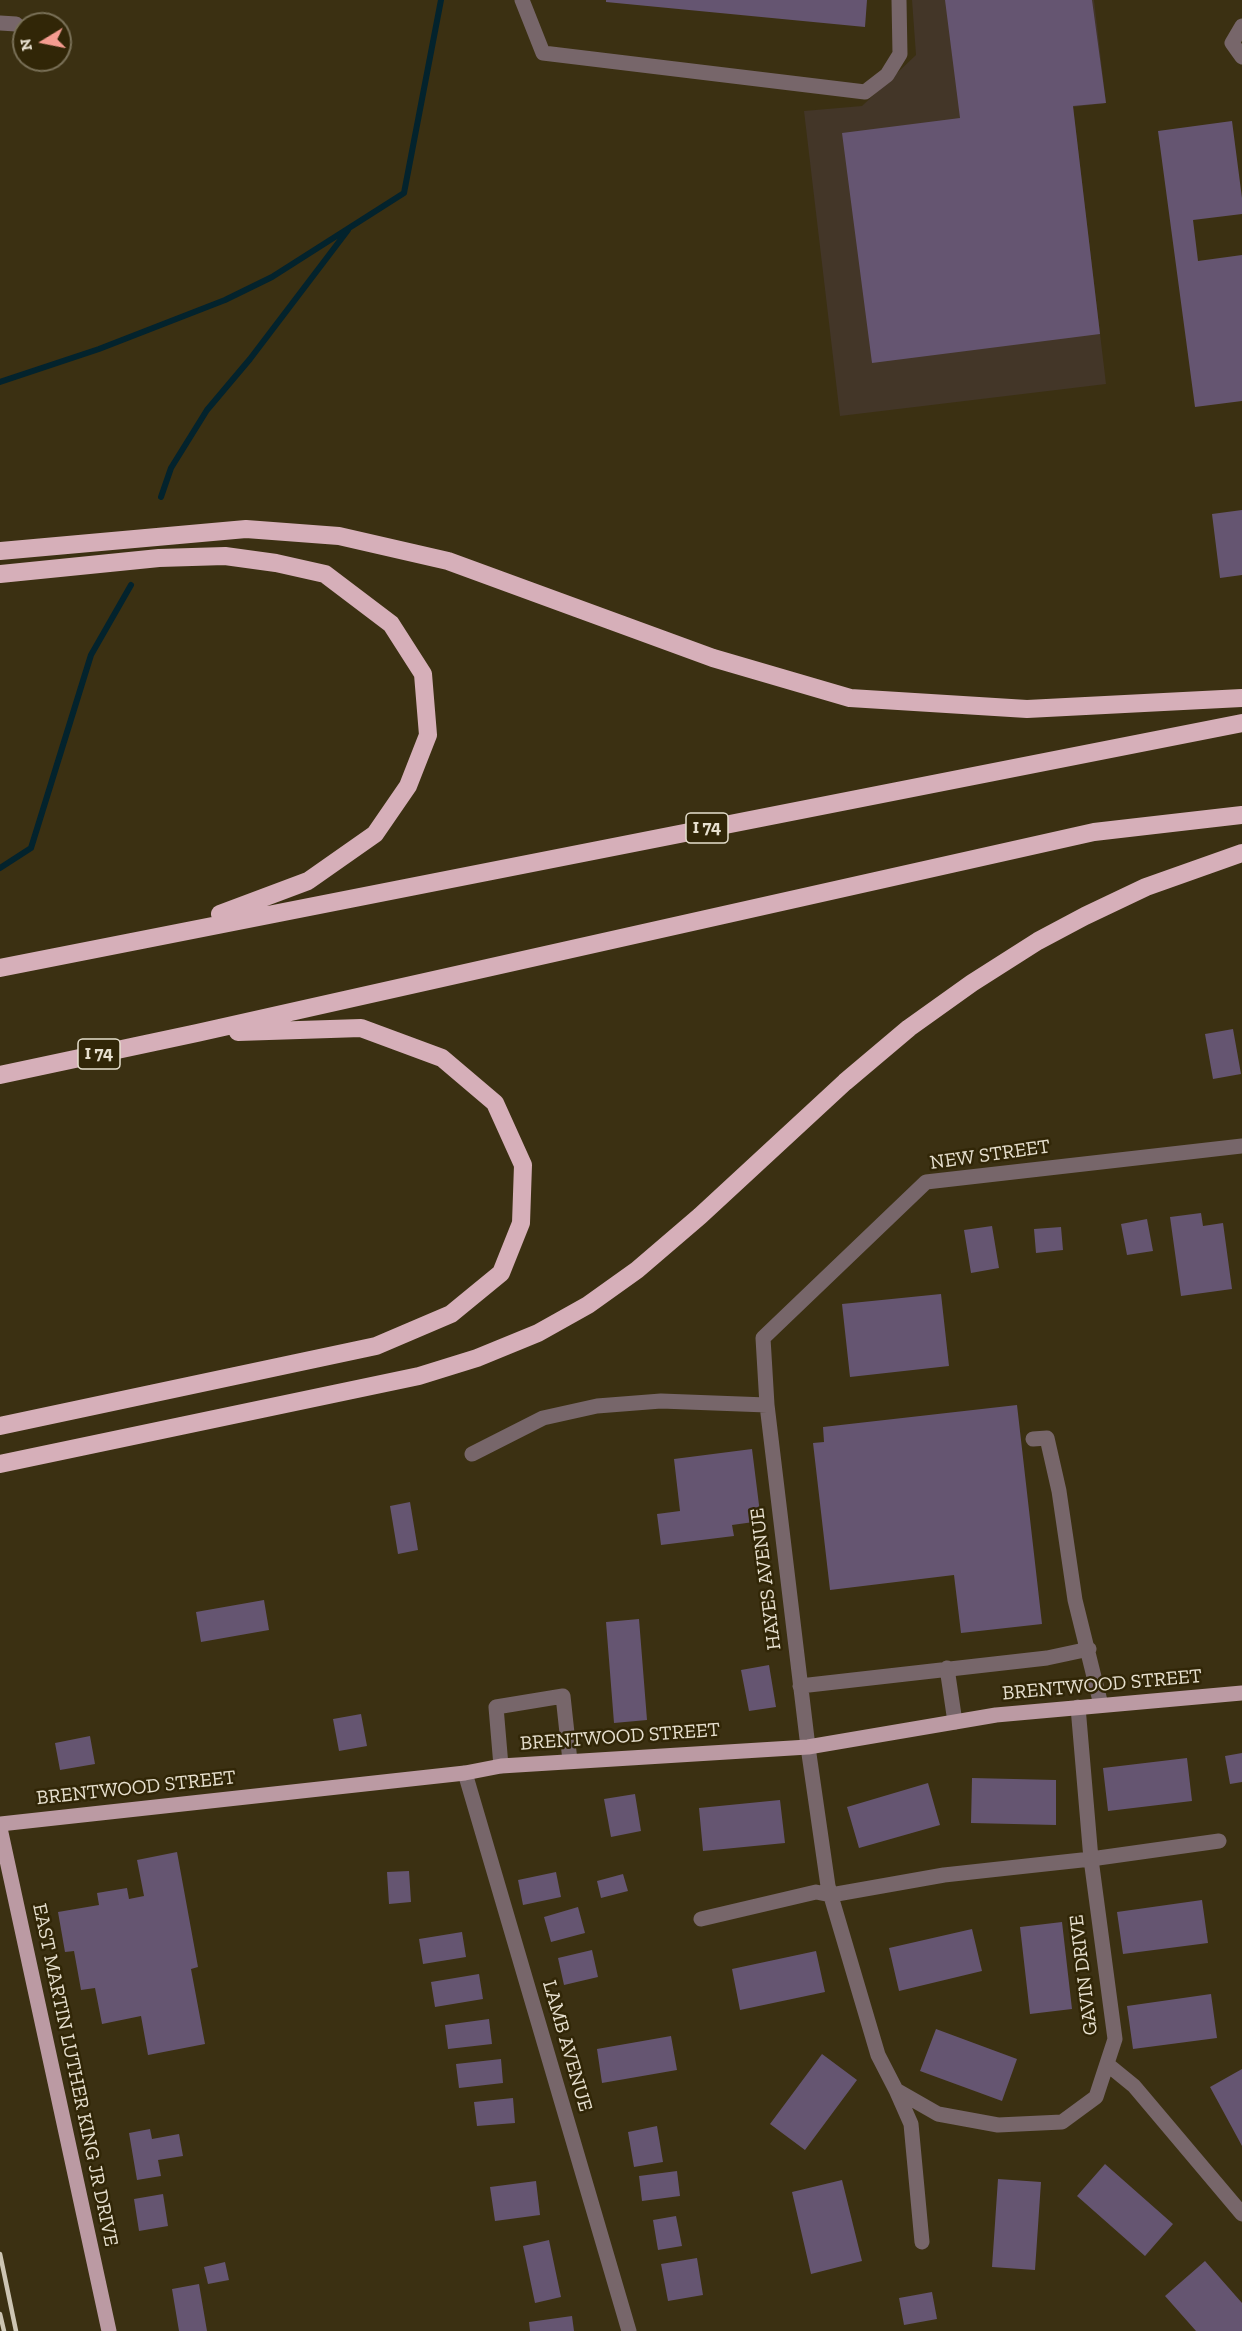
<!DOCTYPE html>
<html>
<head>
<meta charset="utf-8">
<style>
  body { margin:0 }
  #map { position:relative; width:1242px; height:2331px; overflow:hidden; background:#3b3012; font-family:"Zilla Slab",serif }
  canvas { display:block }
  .north { position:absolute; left:12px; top:12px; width:60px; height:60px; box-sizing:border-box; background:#312607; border:2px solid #797057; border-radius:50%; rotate:260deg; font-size:16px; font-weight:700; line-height:24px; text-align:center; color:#e6dfce }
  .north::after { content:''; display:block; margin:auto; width:21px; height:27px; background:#f59c90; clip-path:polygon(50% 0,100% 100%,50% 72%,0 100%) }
</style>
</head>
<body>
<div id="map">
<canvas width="1242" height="2331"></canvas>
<div class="north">N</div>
</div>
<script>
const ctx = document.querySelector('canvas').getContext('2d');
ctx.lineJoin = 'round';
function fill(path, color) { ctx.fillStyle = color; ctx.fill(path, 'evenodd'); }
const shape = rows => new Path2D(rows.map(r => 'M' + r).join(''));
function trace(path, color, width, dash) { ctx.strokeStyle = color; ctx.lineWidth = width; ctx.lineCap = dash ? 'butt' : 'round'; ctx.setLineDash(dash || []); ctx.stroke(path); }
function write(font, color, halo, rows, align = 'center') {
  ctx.font = font + ' "Zilla Slab",serif'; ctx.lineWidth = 5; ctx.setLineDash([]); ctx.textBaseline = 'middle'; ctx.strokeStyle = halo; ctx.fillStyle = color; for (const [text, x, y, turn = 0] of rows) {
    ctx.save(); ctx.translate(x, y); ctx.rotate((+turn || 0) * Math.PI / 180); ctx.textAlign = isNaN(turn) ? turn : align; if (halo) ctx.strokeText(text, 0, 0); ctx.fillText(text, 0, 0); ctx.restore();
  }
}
const industrial = shape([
  [912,0,1094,0,1106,103,1073,107,1106,384,840,416,804,111,862,106,916,55]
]);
const stream = shape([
  [0,382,99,349,225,300,272,277,404,193,441,0],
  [161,497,171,468,207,410,250,359,348,230],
  [0,868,31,848,91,655,131,585]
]);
const building = shape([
  [606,0,867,0,865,27,606,2],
  [945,0,1092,0,1106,103,1073,106,1100,334,872,363,842,133,960,118],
  [1232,121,1242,198,1242,214,1193,220,1198,261,1242,255,1242,401,1195,407,1158,131],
  [1242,510,1242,575,1220,578,1212,514],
  [1233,1029,1241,1074,1213,1079,1205,1034],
  [1201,1213,1203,1226,1223,1223,1232,1289,1181,1296,1170,1217],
  [1147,1219,1153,1251,1127,1255,1121,1224],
  [992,1226,999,1268,971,1273,964,1230],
  [1061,1227,1063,1250,1036,1253,1034,1229],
  [941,1294,949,1366,850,1377,842,1304],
  [1017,1405,1042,1624,961,1633,954,1575,830,1590,813,1443,824,1442,823,1427],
  [752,1449,761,1521,732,1525,734,1536,661,1545,657,1514,680,1511,674,1459],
  [410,1502,418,1550,398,1554,390,1506],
  [264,1600,269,1630,201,1642,196,1612],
  [639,1619,647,1720,614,1723,606,1622],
  [769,1665,776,1707,749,1711,741,1670],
  [361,1714,367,1746,339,1751,333,1719],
  [90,1736,95,1764,60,1770,55,1743],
  [1242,1753,1242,1782,1230,1784,1225,1756],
  [1187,1758,1192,1801,1108,1811,1103,1768],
  [972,1778,1056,1780,1056,1825,971,1823],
  [928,1783,940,1825,859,1848,847,1807],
  [635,1794,641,1831,611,1837,604,1799],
  [780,1800,785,1843,703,1851,699,1808],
  [177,1852,198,1967,191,1969,205,2044,148,2055,141,2016,102,2024,95,1988,81,1990,74,1951,65,1952,58,1912,99,1905,97,1893,127,1888,129,1899,144,1896,137,1860],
  [409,1871,411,1902,389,1904,387,1872],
  [556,1872,561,1897,523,1905,518,1880],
  [623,1874,628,1891,601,1898,597,1881],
  [1202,1900,1208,1943,1123,1954,1117,1912],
  [578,1907,585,1933,551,1942,544,1917],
  [1062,1922,1072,2009,1030,2014,1020,1927],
  [972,1929,982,1971,899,1991,889,1948],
  [462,1932,466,1957,423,1964,419,1939],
  [592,1950,598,1977,564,1985,558,1958],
  [816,1951,825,1992,740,2010,732,1969],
  [479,1974,483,1999,435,2007,431,1982],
  [1211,1994,1217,2038,1133,2049,1127,2006],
  [489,2019,492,2044,448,2049,445,2025],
  [936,2029,1017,2059,1002,2101,920,2071],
  [671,2036,677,2070,602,2083,597,2049],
  [822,2054,857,2080,805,2150,770,2124],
  [501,2059,503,2083,459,2088,456,2064],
  [1242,2069,1242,2146,1210,2087],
  [513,2098,515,2123,477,2126,474,2102],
  [657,2126,663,2162,634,2167,628,2132],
  [150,2129,152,2139,179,2134,183,2156,158,2160,161,2176,137,2180,129,2133],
  [1105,2164,1173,2224,1145,2256,1077,2196],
  [677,2171,680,2196,642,2201,639,2176],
  [998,2179,1041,2182,1035,2270,992,2267],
  [842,2180,862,2261,811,2274,792,2192],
  [536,2181,540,2215,495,2221,490,2187],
  [163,2194,168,2226,139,2231,134,2199],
  [676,2216,682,2246,658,2250,653,2220],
  [549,2240,561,2297,535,2303,523,2246],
  [697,2258,703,2295,668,2301,661,2264],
  [1205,2261,1242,2303,1242,2331,1196,2331,1165,2296],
  [225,2262,229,2280,208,2284,204,2267],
  [199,2284,207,2331,179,2331,172,2289],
  [932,2292,937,2319,904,2325,899,2298],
  [572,2316,574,2331,530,2331,529,2322]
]);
const minor = shape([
  [522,0,543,53,865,92,887,75,900,54,899,0],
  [0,23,16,24],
  [1242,26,1232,43,1242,57],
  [1033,1439,1047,1438,1059,1491,1075,1600,1101,1705],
  [472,1454,543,1418,597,1406,661,1401,767,1405],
  [947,1668,955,1722],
  [800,1686,1047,1658,1089,1649],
  [1078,1707,1091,1859,1115,2039,1096,2097,1062,2122,998,2125,938,2114,896,2090,878,2055,828,1886,808,1747,767,1405,763,1338,926,1182,1242,1146],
  [501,1766,496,1707,563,1696,570,1761],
  [465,1773,629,2331],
  [701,1919,816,1892,831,1895,944,1875,1091,1859,1219,1841],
  [1107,2064,1134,2086,1242,2214],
  [896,2090,911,2124,922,2242]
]);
const major = shape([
  [0,1824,465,1773,501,1766,808,1747,996,1715,1242,1693],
  [0,1828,109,2331]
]);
const highway = shape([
  [0,551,246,529,339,536,448,561,713,658,850,698,1027,709,1242,698],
  [0,574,159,558,225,556,276,563,325,574,391,624,423,674,428,735,408,786,375,834,308,881,220,914],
  [0,968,1242,723],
  [0,1075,197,1033,1094,832,1242,815],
  [0,1426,376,1346,451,1314,501,1273,521,1223,523,1165,495,1103,442,1058,361,1028,238,1032],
  [0,1464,419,1376,477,1358,538,1333,588,1305,637,1270,700,1216,845,1082,909,1028,972,983,1038,941,1085,916,1146,887,1242,853]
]);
const rail = shape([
  [0,2254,16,2331],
  [0,2314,4,2331]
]);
const shields = [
  [707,828,42],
  [99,1054,42]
];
const shieldNames = [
  ["I 74",707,828],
  ["I 74",99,1054]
];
const streetNames = [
  ["NEW STREET",990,1155,-8],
  ["HAYES AVENUE",766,1579,-97],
  ["BRENTWOOD STREET",1102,1685,-5],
  ["BRENTWOOD STREET",620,1737,-4],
  ["BRENTWOOD STREET",136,1788,-6],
  ["GAVIN DRIVE",1084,1975,-97],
  ["LAMB AVENUE",567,2046,74],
  ["EAST MARTIN LUTHER KING JR DRIVE",75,2075,78]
];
fill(industrial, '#433628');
trace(stream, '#03232d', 6);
fill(building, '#655571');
trace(minor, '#77666a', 15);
trace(major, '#bb9aa3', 15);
trace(highway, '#d6afb9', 18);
trace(rail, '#cdc5b3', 4.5);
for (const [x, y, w] of shields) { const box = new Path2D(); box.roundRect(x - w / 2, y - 15, w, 30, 4.5); ctx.fillStyle = '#312607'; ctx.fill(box); trace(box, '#e6dfce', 1.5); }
write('bold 18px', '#e6dfce', null, shieldNames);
write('20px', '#e6dfce', '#312607', streetNames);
</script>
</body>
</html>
